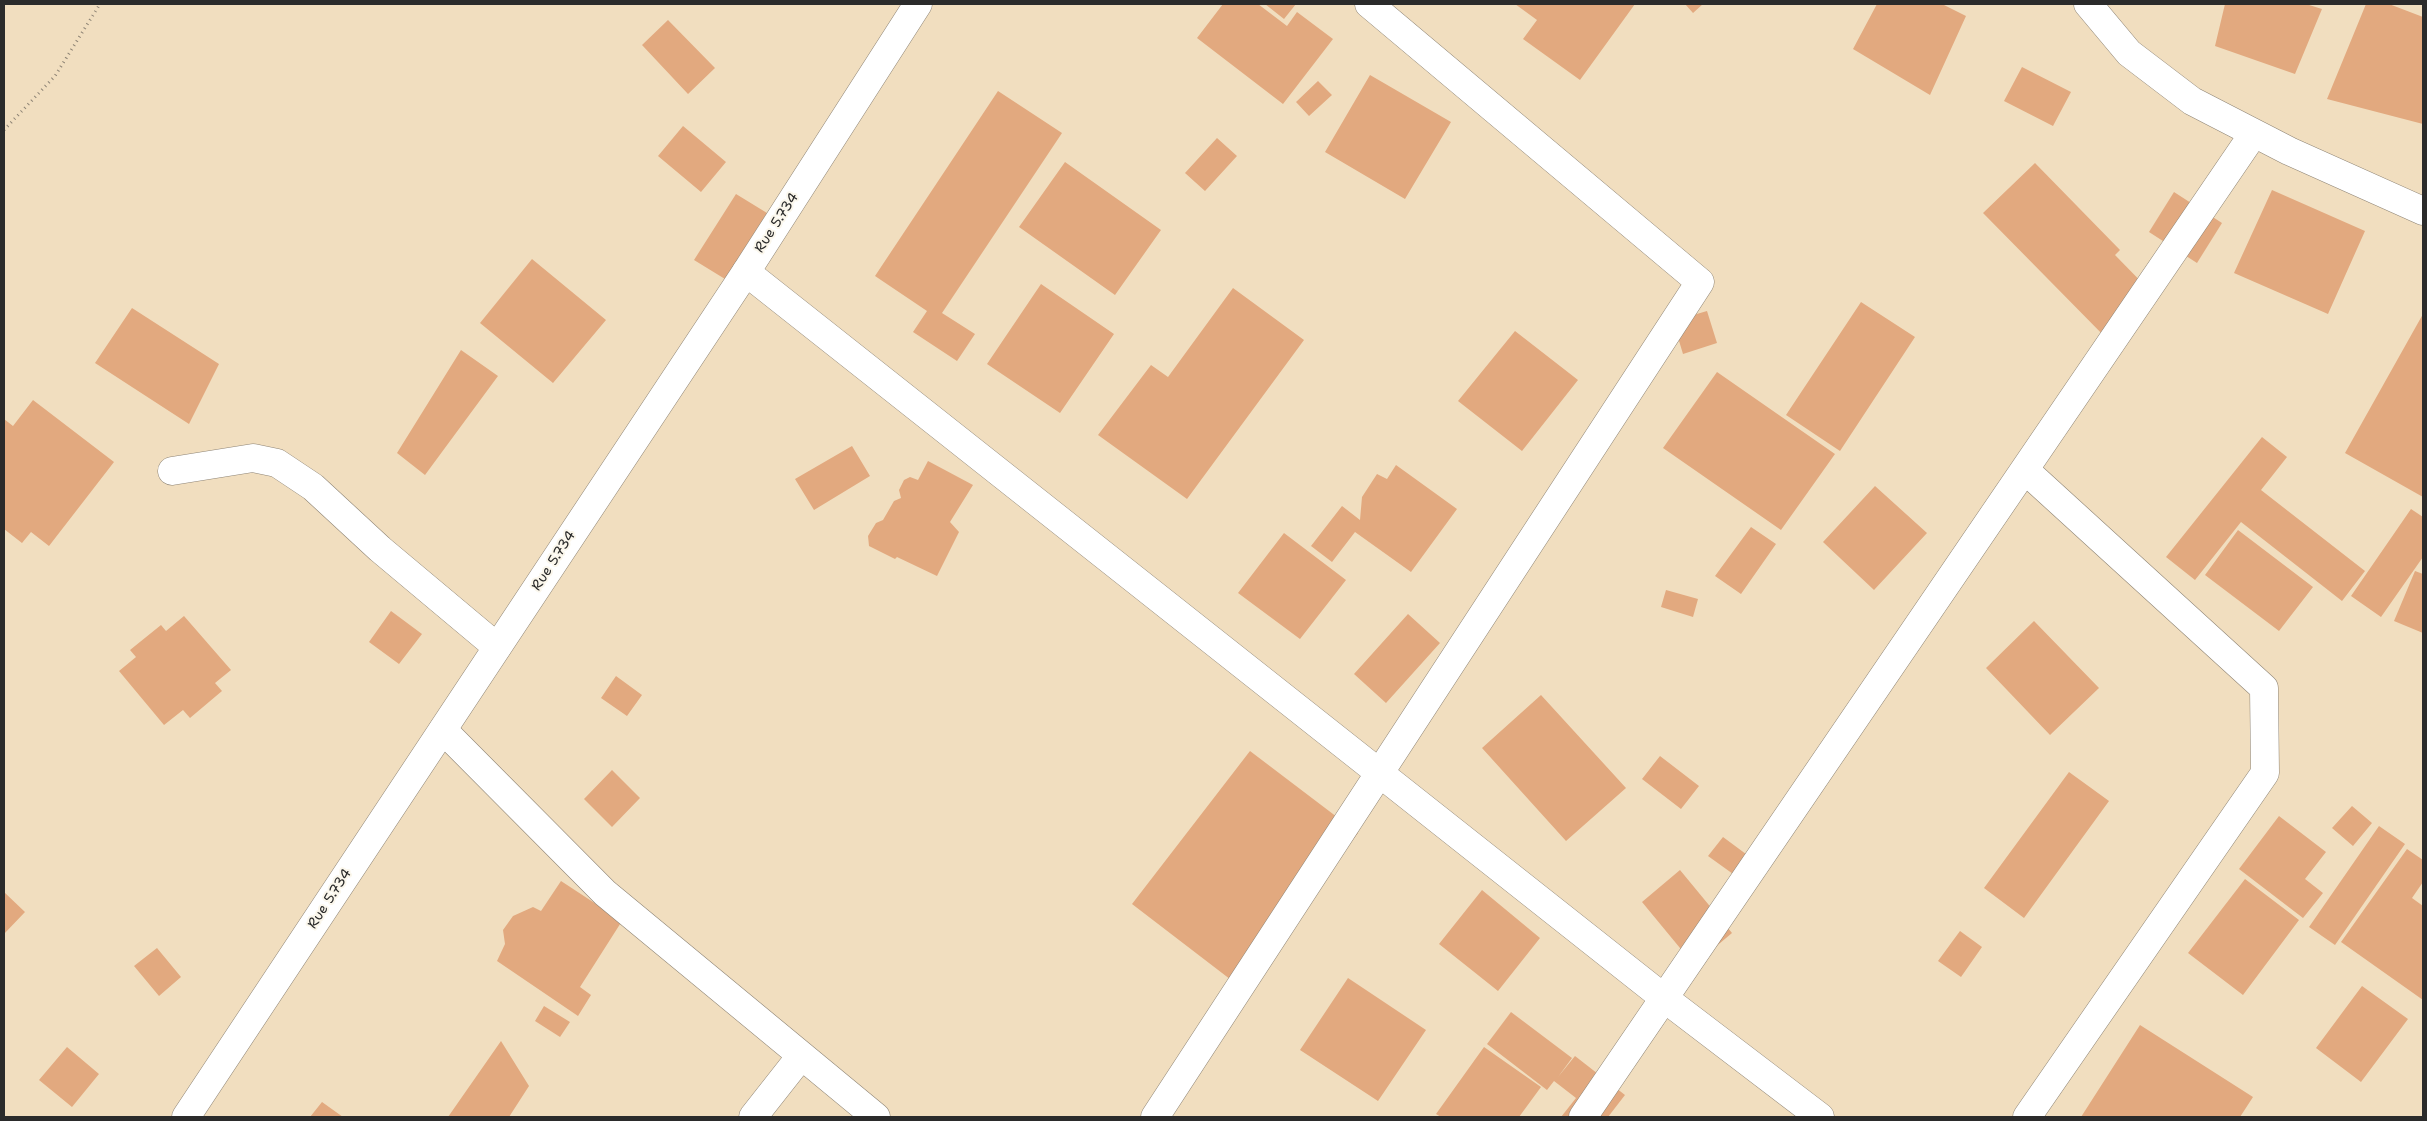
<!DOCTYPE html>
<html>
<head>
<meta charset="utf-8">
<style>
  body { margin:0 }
  #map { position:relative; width:2427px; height:1121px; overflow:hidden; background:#f1debf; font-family:"Shantell Sans",sans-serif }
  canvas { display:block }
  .frame { position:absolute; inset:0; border:5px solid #2b2b2b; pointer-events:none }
</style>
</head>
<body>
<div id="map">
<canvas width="2427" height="1121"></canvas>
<div class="frame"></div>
</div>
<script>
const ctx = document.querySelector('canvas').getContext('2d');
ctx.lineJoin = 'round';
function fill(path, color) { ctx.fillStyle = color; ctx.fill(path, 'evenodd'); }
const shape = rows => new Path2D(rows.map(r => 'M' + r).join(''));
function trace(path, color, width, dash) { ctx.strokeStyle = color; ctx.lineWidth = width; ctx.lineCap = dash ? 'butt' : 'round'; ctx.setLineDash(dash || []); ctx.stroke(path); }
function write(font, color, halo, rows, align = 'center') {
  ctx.font = font + ' "Shantell Sans",sans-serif'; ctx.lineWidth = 4; ctx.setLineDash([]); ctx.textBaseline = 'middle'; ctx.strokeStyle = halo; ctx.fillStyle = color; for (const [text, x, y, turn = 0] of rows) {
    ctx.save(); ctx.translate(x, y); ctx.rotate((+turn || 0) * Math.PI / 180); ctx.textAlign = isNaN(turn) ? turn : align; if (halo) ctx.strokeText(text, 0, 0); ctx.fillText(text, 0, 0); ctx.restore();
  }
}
const building = shape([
  [1223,4,1258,4,1287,26,1297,12,1333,39,1283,104,1197,38],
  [1265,4,1296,4,1284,19],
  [1515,4,1635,4,1580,80,1523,39,1537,20],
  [1685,4,1703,4,1693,13],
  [1877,4,1942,4,1966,16,1930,95,1853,49],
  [2225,4,2306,4,2322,9,2295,74,2215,46],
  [2366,4,2389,4,2423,17,2423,124,2327,99],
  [668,20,715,68,688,94,642,45],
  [2022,67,2071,92,2053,126,2004,101],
  [1370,75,1451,122,1405,199,1325,152],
  [1318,81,1332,95,1309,116,1296,102],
  [998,91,1062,133,942,313,975,334,957,361,913,332,927,311,875,276],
  [683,126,726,162,701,192,658,156],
  [1217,138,1237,156,1205,191,1185,173],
  [1065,162,1161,230,1115,295,1019,227],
  [2035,163,2120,250,2115,255,2157,298,2111,343,1983,213],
  [2272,190,2365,231,2328,314,2234,273],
  [2174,192,2222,223,2197,263,2149,232],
  [736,194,767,213,725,279,694,260],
  [532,259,606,320,553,383,480,323],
  [1041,284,1114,334,1060,413,987,364],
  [1233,288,1304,340,1187,499,1098,435,1151,365,1168,377],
  [1861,302,1915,337,1840,451,1786,415],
  [132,308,219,364,189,424,95,363],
  [1707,311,1717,343,1683,354,1673,321],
  [2423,314,2423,497,2345,453],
  [1515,331,1578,380,1522,451,1458,401],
  [461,350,498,376,425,475,397,453],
  [1717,372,1835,454,1781,530,1663,448],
  [33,400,114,462,49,546,31,532,22,543,4,529,4,419,13,426],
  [2262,437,2287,457,2261,490,2365,571,2342,601,2241,522,2195,580,2166,557],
  [852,446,870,476,814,510,795,479],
  [928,461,973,485,950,522,959,532,937,576,897,557,895,559,869,546,868,536,876,523,883,520,894,501,901,498,899,490,904,480,910,477,918,480],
  [1396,465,1457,509,1411,572,1355,532,1332,562,1311,546,1342,506,1360,520,1362,497,1377,474,1387,479],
  [1875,486,1927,533,1874,590,1823,542],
  [2411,509,2423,517,2423,557,2381,617,2351,596],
  [1751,527,1776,544,1741,594,1715,576],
  [2238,530,2313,587,2279,631,2205,575],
  [1284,533,1346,580,1300,639,1238,593],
  [2415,571,2423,574,2423,633,2394,621],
  [1666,590,1698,599,1693,617,1661,607],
  [391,611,422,634,399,664,369,642],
  [1408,614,1440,643,1386,703,1354,674],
  [184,616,231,670,215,683,222,691,190,718,183,710,164,725,119,671,136,657,130,650,161,625,166,631],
  [2034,621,2099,688,2050,735,1986,668],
  [616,676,642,695,627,716,601,698],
  [1541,695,1626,788,1566,841,1482,748],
  [1250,751,1358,833,1239,986,1132,904],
  [1660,756,1699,786,1681,809,1642,779],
  [612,770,640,798,612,827,584,799],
  [2069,772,2109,801,2024,918,1984,888],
  [2352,806,2372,823,2353,846,2332,828],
  [2279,816,2326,852,2305,879,2323,893,2303,918,2239,869],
  [2379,826,2405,844,2335,945,2309,927],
  [1723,837,1754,860,1740,879,1708,856],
  [2407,849,2423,860,2423,882,2412,898,2423,906,2423,1000,2341,942],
  [1680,870,1732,933,1694,965,1642,902],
  [2245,879,2299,920,2243,995,2188,953],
  [561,881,622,921,580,987,591,995,578,1016,497,961,505,944,503,930,513,916,533,907,541,911],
  [1482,890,1540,938,1498,991,1439,944],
  [4,892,25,912,4,934],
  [1960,931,1982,947,1961,977,1938,961],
  [157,948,181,977,159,996,134,966],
  [1348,978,1426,1030,1378,1101,1300,1050],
  [2362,986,2408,1019,2361,1082,2316,1048],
  [544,1006,570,1022,560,1037,535,1021],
  [1511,1012,1572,1058,1558,1077,1575,1056,1625,1095,1608,1117,1561,1117,1576,1098,1554,1081,1547,1090,1487,1044],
  [2140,1025,2253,1097,2240,1117,2081,1117],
  [501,1041,529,1086,509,1117,448,1117],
  [67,1047,99,1074,72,1107,39,1080],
  [1484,1047,1541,1087,1519,1117,1441,1117,1436,1114],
  [322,1102,343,1117,310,1117]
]);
const path = shape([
  [4,130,55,76,100,4]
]);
const minor = shape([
  [2088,4,2129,53,2192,101,2289,151,2423,211],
  [746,272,1664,998,1820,1117],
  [2025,470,2264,688,2265,773,2027,1117],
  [172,471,253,458,277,463,313,487,380,549,497,647],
  [443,730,605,893,876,1117],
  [753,1117,801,1056],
  [1155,1117,1700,282,1369,4],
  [1583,1117,2254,133]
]);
const tertiary = shape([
  [186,1117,746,272,918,4]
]);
const streetNames = [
  ["Rue 5.734",777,223,-57],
  ["Rue 5.734",554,561,-57],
  ["Rue 5.734",330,899,-57]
];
fill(building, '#e2a97f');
trace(minor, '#8e8475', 29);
trace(tertiary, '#8e8475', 29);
trace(path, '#8e8475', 3, [1, 4]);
trace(minor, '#fff', 28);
trace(tertiary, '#fff', 28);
write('14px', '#2b2b2b', '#fbf7ec', streetNames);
</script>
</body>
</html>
